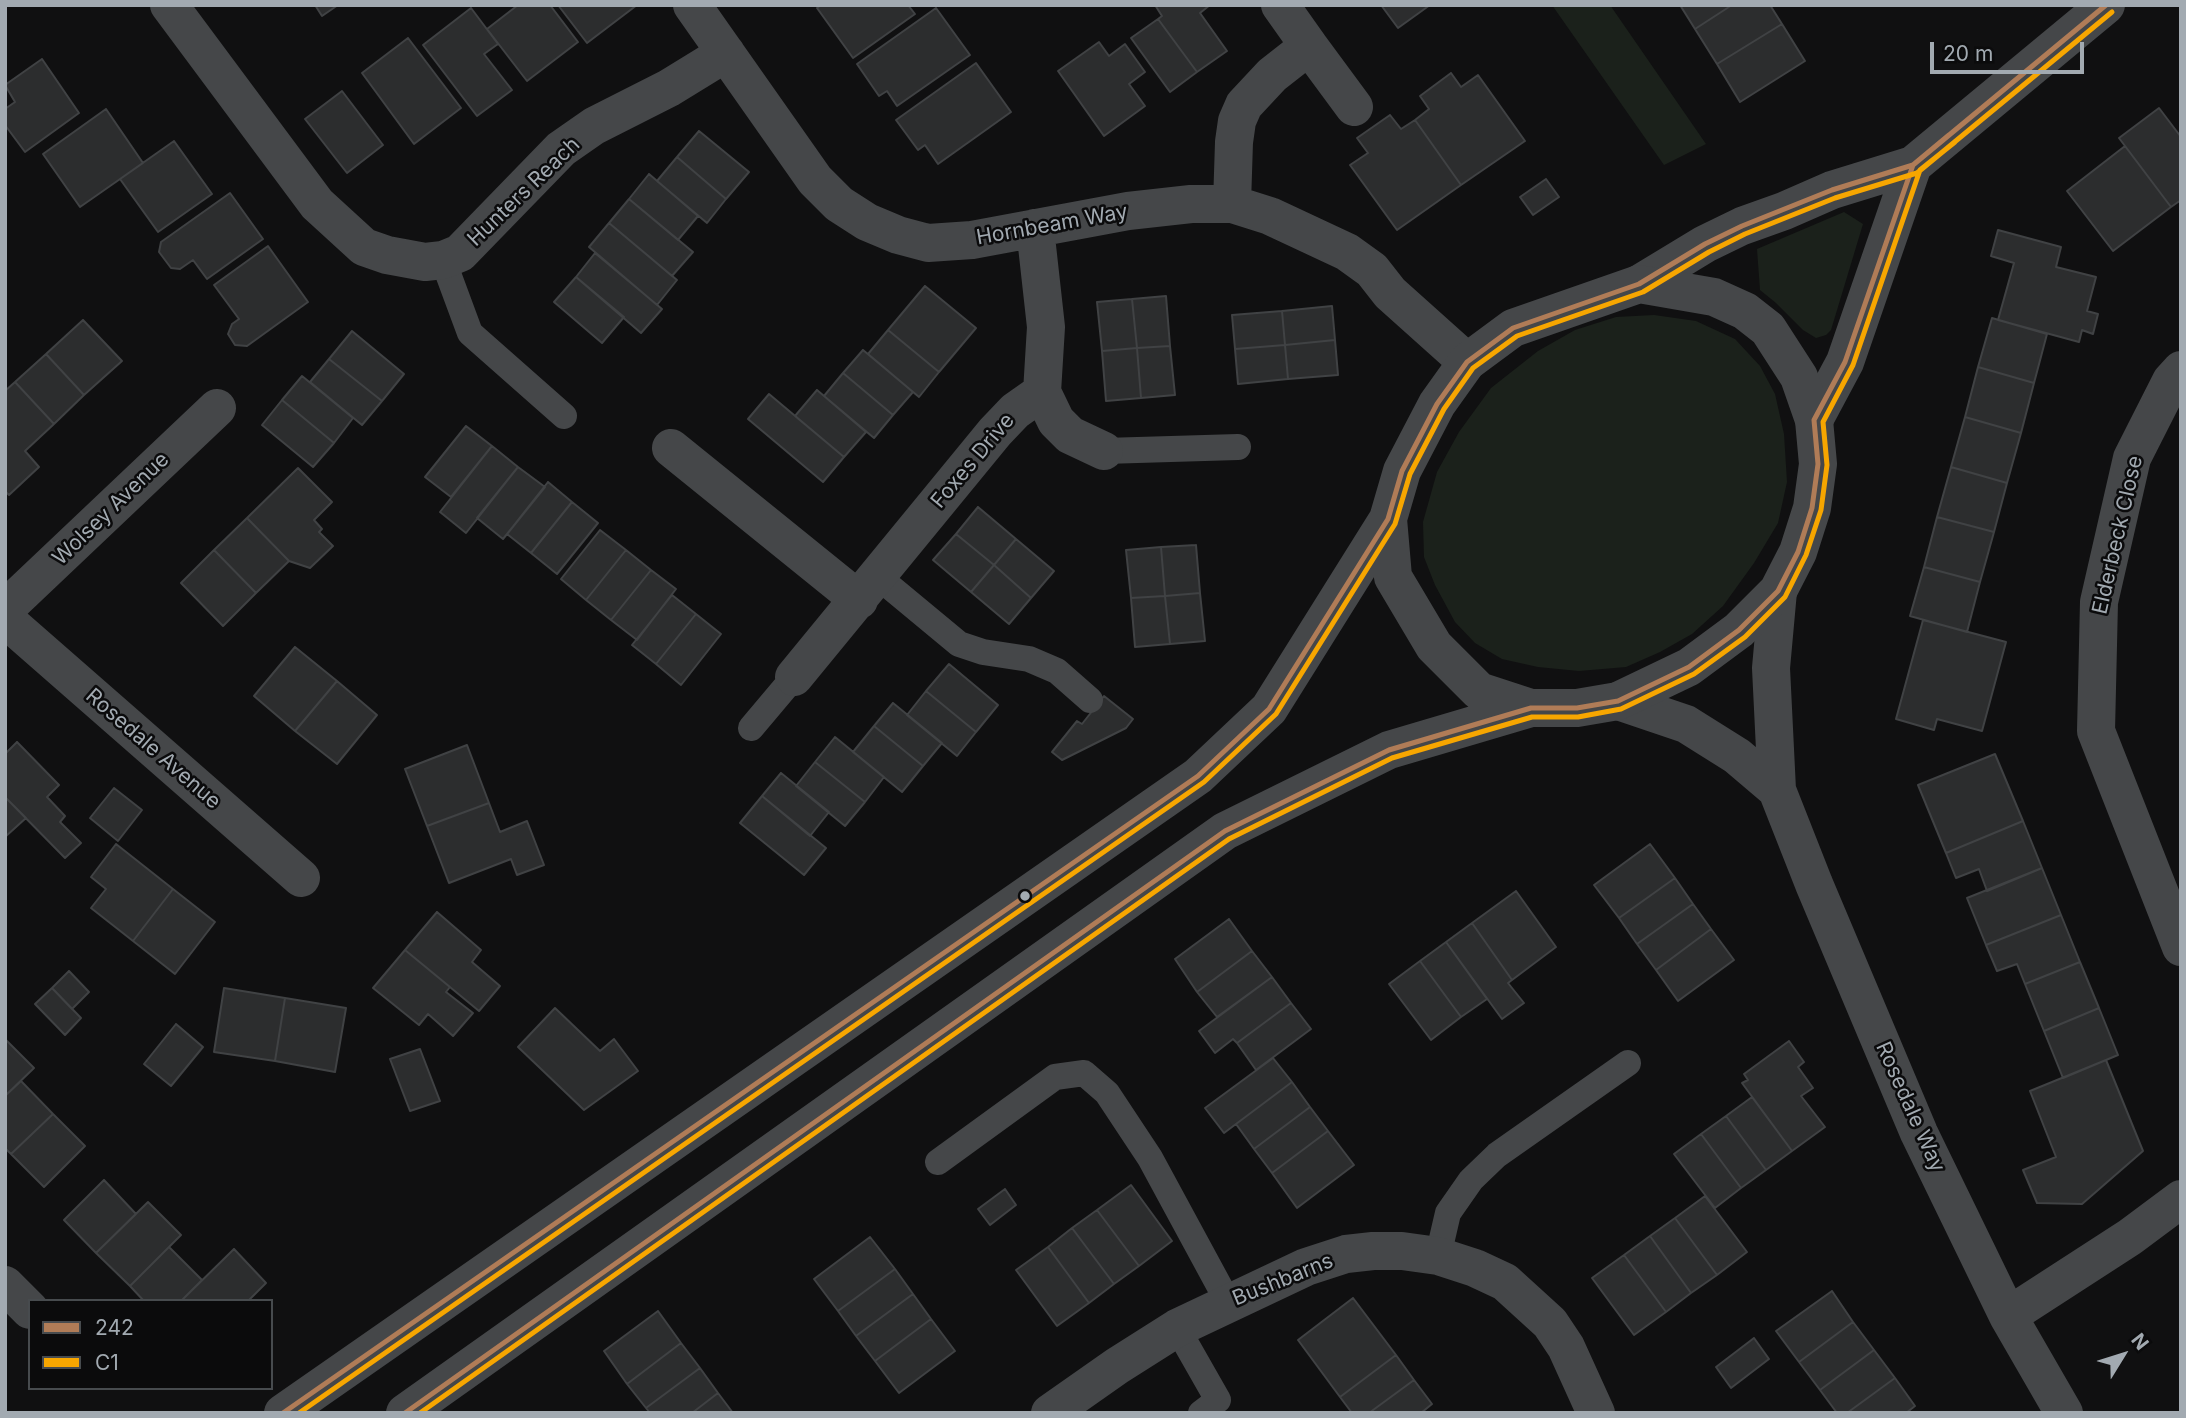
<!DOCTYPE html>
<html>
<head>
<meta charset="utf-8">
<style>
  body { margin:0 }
  #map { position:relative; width:2186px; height:1418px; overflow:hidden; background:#101011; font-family:Inter,sans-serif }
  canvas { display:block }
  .frame { position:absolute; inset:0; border:7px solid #a2aab1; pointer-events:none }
  .legend { position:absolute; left:28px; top:1299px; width:245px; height:91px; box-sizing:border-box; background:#0b0b0c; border:2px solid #474b4e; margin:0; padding:9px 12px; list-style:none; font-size:21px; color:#a2aab1 }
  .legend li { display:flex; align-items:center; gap:14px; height:35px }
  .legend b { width:35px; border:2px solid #474b4e }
  .north { position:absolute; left:2088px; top:1320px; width:70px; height:70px; -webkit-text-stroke:5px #0b0b0c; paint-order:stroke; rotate:52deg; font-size:19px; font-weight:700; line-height:28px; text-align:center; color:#a2aab1 }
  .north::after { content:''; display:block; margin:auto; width:24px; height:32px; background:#a2aab1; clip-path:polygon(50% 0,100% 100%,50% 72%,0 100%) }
  .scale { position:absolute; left:1930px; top:42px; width:154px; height:32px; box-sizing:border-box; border:4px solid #a2aab1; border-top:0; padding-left:9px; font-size:21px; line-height:24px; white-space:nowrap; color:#a2aab1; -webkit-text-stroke:5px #0b0b0c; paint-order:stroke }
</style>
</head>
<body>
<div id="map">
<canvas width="2186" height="1418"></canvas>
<div class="frame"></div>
<ul class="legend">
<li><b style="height:9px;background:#b07c57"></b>242</li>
<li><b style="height:9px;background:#f7a600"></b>C1</li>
</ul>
<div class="north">N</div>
<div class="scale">20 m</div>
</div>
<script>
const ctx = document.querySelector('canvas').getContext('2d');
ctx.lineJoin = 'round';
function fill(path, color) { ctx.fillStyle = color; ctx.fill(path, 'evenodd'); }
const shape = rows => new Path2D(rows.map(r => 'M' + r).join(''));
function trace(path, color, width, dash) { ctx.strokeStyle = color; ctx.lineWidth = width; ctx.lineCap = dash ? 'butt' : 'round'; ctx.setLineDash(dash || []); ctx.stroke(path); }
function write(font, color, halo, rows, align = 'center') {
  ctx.font = font + ' Inter,sans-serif'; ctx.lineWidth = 5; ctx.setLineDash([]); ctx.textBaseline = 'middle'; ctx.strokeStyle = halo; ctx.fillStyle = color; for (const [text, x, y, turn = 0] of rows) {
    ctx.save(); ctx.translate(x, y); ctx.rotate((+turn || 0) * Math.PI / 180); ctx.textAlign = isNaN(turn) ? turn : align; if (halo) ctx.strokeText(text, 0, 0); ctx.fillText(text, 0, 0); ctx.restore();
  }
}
const green = shape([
  [1552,5,1610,5,1706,144,1664,165],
  [1844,212,1863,224,1831,330,1826,335,1816,338,1803,330,1776,303,1760,290,1757,249],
  [1654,315,1696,321,1735,339,1760,366,1775,394,1784,434,1787,482,1778,523,1754,563,1723,606,1692,634,1660,652,1626,667,1579,671,1538,667,1502,659,1475,643,1455,622,1435,585,1424,557,1423,522,1437,472,1459,432,1491,388,1538,351,1575,330,1616,317]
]);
const building = shape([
  [315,5,338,5,322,16,315,5],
  [518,5,550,5,578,42,527,81,487,29,518,5],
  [558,5,637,5,587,43,558,5],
  [821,5,908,5,915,14,853,58,817,8,821,5],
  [1155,5,1210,5,1200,13,1227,51,1197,72,1158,19,1162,16,1155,5],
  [1381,5,1430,5,1398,28,1381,5],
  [1680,5,1732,5,1695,29,1680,5],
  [1732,5,1770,5,1782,24,1717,64,1695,29,1732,5],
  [471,8,498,44,484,54,512,90,477,116,423,45,471,8],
  [936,8,970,55,897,106,887,91,879,96,857,64,936,8],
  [1158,19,1197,72,1170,92,1131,38,1158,19],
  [1782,24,1805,61,1740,102,1717,64,1782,24],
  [408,38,461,108,414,144,362,73,408,38],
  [1099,42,1109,56,1125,44,1145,72,1129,84,1145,106,1104,136,1058,71,1099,42],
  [42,59,79,113,25,152,5,125,5,109,15,102,5,85,42,59],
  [976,63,1011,112,938,164,925,145,918,150,896,120,976,63],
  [1451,73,1461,87,1478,75,1525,141,1461,185,1415,120,1429,109,1420,96,1451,73],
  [342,91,383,145,347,173,305,119,342,91],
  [2159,108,2181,137,2181,200,2171,207,2119,138,2159,108],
  [106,109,143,163,80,207,43,154,106,109],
  [1390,115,1401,129,1415,120,1461,185,1397,230,1350,165,1368,153,1357,138,1390,115],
  [699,131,749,172,726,199,677,157,699,131],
  [174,141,212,194,158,232,120,179,174,141],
  [2125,146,2171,207,2113,251,2067,191,2125,146],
  [677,157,726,199,707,223,657,181,677,157],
  [649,174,698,216,678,240,629,199,649,174],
  [1546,179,1559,197,1533,215,1520,197,1546,179],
  [230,193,263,239,207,279,193,260,180,269,171,268,159,252,161,242,230,193],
  [629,199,693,252,672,276,609,223,629,199],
  [609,223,677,280,657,305,589,247,609,223],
  [1998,230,2061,247,2056,267,2096,277,2087,311,2098,314,2093,334,2082,330,2079,342,1998,320,2014,263,1991,256,1998,230],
  [268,246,308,302,247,346,235,345,228,334,232,324,239,319,214,285,268,246],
  [595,253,662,309,641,333,576,277,595,253],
  [576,277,624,317,602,343,554,302,576,277],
  [925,286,976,328,939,372,888,330,925,286],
  [1166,296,1170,346,1137,348,1132,299,1166,296],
  [1132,299,1137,348,1102,351,1097,302,1132,299],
  [1332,306,1335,340,1285,345,1282,311,1332,306],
  [1282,311,1285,345,1235,349,1232,315,1282,311],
  [1992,318,2047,334,2034,383,1978,367,1992,318],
  [83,320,122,361,84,395,46,354,83,320],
  [888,330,939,372,919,397,868,354,888,330],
  [352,331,404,374,382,401,329,359,352,331],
  [1335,340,1338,375,1288,379,1285,345,1335,340],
  [1285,345,1288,379,1238,384,1235,349,1285,345],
  [1170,346,1175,395,1141,398,1137,348,1170,346],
  [1137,348,1141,398,1106,401,1102,351,1137,348],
  [863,350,913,392,893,415,843,373,863,350],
  [46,354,84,395,54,424,15,382,46,354],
  [329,359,382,401,362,425,310,382,329,359],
  [1978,367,2034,383,2021,433,1965,417,1978,367],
  [843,373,893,415,874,438,824,396,843,373],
  [302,376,353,418,334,443,282,400,302,376],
  [15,382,54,424,25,451,39,467,9,495,5,491,5,391,15,382],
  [817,390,866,432,844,457,795,416,817,390],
  [769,394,844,457,823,482,748,419,769,394],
  [282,400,334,443,313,467,262,425,282,400],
  [1965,417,2021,433,2007,483,1951,467,1965,417],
  [466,426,492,446,451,497,425,477,466,426],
  [492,446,518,467,466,533,440,512,492,446],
  [518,467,545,487,503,539,477,518,518,467],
  [1951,467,2007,483,1994,532,1937,517,1951,467],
  [298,468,332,502,314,520,322,529,319,532,333,546,310,568,289,561,247,518,298,468],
  [548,482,572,502,531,553,507,534,548,482],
  [572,502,598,523,557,574,531,553,572,502],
  [978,507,1016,539,994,565,956,534,978,507],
  [1937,517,1994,532,1980,582,1924,567,1937,517],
  [247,518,289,561,256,593,214,550,247,518],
  [600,530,626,550,586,600,561,579,600,530],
  [956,534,994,565,971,592,933,560,956,534],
  [1016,539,1054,571,1031,598,994,565,1016,539],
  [1196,545,1200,593,1165,596,1161,547,1196,545],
  [1161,547,1165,596,1131,598,1126,550,1161,547],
  [214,550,256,593,223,626,181,583,214,550],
  [626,550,651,570,611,620,586,600,626,550],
  [994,565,1031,598,1009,624,971,592,994,565],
  [1924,567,1980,582,1967,632,1910,616,1924,567],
  [651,570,676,589,637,640,611,620,651,570],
  [1200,593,1205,641,1170,644,1165,596,1200,593],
  [672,595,696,614,656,664,632,645,672,595],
  [1165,596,1170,644,1135,647,1131,598,1165,596],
  [696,614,721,634,681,685,656,664,696,614],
  [1923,620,2006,642,1982,731,1937,719,1934,730,1896,719,1923,620],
  [295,647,337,681,295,731,254,696,295,647],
  [949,664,998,705,976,732,926,691,949,664],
  [337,681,377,715,337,764,295,731,337,681],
  [926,691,976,732,957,756,907,715,926,691],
  [1104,696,1133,719,1126,728,1062,760,1052,752,1077,721,1082,724,1104,696],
  [893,703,942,743,923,766,874,726,893,703],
  [874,726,923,766,902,792,853,752,874,726],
  [835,737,884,777,865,802,815,762,835,737],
  [17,742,59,785,47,797,65,816,60,822,81,843,65,858,5,797,5,754,17,742],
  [467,745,489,803,427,826,405,769,467,745],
  [1995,754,2023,821,1946,853,1918,785,1995,754],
  [815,762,865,802,845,826,796,786,815,762],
  [781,773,829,812,810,836,762,796,781,773],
  [114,788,142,810,118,841,90,818,114,788],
  [762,796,826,848,804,875,740,823,762,796],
  [5,797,26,818,5,837,5,797],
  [489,803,500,832,527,821,544,865,517,875,511,859,449,883,427,826,489,803],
  [2023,821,2042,868,1987,891,1979,869,1956,878,1946,853,2023,821],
  [116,844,173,889,133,941,91,908,106,889,91,877,116,844],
  [1650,844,1675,878,1619,918,1594,885,1650,844],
  [2042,868,2061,915,1986,945,1967,898,2042,868],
  [1675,878,1693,904,1637,944,1619,918,1675,878],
  [173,889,215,922,175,974,133,941,173,889],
  [1516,891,1556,947,1512,980,1472,923,1516,891],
  [1693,904,1711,929,1656,970,1637,944,1693,904],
  [437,912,481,950,472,962,500,986,479,1011,405,950,437,912],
  [2061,915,2080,962,2025,984,2017,964,1997,971,1986,945,2061,915],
  [1229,919,1252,951,1197,992,1175,959,1229,919],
  [1472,923,1512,980,1508,983,1524,1003,1502,1019,1446,942,1472,923],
  [1711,929,1734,960,1678,1001,1656,970,1711,929],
  [1446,942,1487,999,1461,1017,1420,961,1446,942],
  [405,950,450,987,446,992,473,1013,453,1036,428,1014,419,1025,373,988,405,950],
  [1252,951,1272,977,1217,1017,1197,992,1252,951],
  [1420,961,1461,1017,1431,1040,1389,984,1420,961],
  [2080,962,2099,1008,2044,1031,2025,984,2080,962],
  [69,971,89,992,72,1009,52,988,69,971],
  [1272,977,1291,1003,1237,1043,1233,1039,1215,1053,1199,1031,1272,977],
  [52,988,81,1018,65,1035,35,1004,52,988],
  [224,988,285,998,275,1061,214,1052,224,988],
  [285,998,346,1008,335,1072,275,1061,285,998],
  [1291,1003,1311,1029,1256,1070,1237,1043,1291,1003],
  [555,1008,600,1051,614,1039,638,1071,584,1110,518,1047,555,1008],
  [2099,1008,2118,1055,2063,1078,2044,1031,2099,1008],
  [176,1024,203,1047,171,1086,144,1064,176,1024],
  [5,1039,34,1068,5,1096,5,1039],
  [1789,1041,1804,1062,1798,1067,1813,1088,1801,1096,1825,1127,1792,1151,1742,1083,1748,1080,1744,1074,1789,1041],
  [420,1049,440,1101,410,1111,390,1059,420,1049],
  [1273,1058,1292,1082,1224,1133,1205,1108,1273,1058],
  [2106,1060,2143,1151,2082,1204,2037,1203,2023,1170,2056,1157,2030,1091,2106,1060],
  [21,1081,53,1114,11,1154,5,1148,5,1096,21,1081],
  [1292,1082,1310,1107,1254,1149,1236,1124,1292,1082],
  [1752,1097,1792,1151,1766,1170,1726,1116,1752,1097],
  [1310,1107,1328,1131,1272,1173,1254,1149,1310,1107],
  [53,1114,85,1146,44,1187,11,1154,53,1114],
  [1726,1116,1766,1170,1741,1188,1701,1134,1726,1116],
  [1328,1131,1354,1165,1297,1208,1272,1173,1328,1131],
  [1701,1134,1741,1188,1715,1208,1674,1154,1701,1134],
  [104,1180,136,1214,96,1253,64,1220,104,1180],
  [1131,1185,1172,1241,1139,1266,1097,1210,1131,1185],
  [1005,1189,1016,1205,990,1225,978,1209,1005,1189],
  [1705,1196,1747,1252,1717,1275,1675,1218,1705,1196],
  [148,1202,181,1235,130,1286,96,1253,148,1202],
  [1097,1210,1139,1266,1114,1284,1072,1228,1097,1210],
  [1675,1218,1717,1275,1691,1293,1650,1236,1675,1218],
  [1072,1228,1114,1284,1089,1303,1048,1247,1072,1228],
  [1650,1236,1691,1293,1666,1312,1624,1255,1650,1236],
  [870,1237,895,1269,838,1311,814,1279,870,1237],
  [169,1247,202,1280,181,1301,144,1301,130,1286,169,1247],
  [1048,1247,1089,1303,1057,1326,1016,1270,1048,1247],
  [234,1249,266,1283,248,1301,181,1301,234,1249],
  [1624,1255,1666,1312,1634,1335,1592,1278,1624,1255],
  [895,1269,913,1294,856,1336,838,1311,895,1269],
  [1832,1291,1853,1322,1799,1362,1776,1331,1832,1291],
  [913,1294,931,1319,875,1361,856,1336,913,1294],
  [1353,1298,1396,1355,1340,1397,1298,1340,1353,1298],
  [658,1311,681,1343,627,1384,604,1351,658,1311],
  [931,1319,955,1351,899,1393,875,1361,931,1319],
  [1853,1322,1874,1350,1820,1390,1799,1362,1853,1322],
  [1754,1338,1769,1359,1731,1388,1716,1367,1754,1338],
  [681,1343,700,1368,646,1408,627,1384,681,1343],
  [1874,1350,1895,1378,1847,1413,1837,1413,1820,1390,1874,1350],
  [1396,1355,1414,1380,1369,1413,1352,1413,1340,1397,1396,1355],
  [700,1368,718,1393,692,1413,650,1413,646,1408,700,1368],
  [1895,1378,1915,1406,1906,1413,1847,1413,1895,1378],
  [1414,1380,1432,1404,1421,1413,1369,1413,1414,1380],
  [718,1393,733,1413,692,1413,718,1393]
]);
const service = shape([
  [443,260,470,333,564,416],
  [1104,451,1238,447],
  [877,576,959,644,983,652,1029,659,1057,671,1090,700],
  [751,728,794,677],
  [938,1162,1055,1077,1084,1073,1107,1093,1150,1158,1228,1302],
  [1438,1256,1448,1213,1471,1180,1497,1155,1628,1063],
  [1177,1328,1218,1400,1201,1413]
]);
const minor = shape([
  [169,5,317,204,364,247,387,255,425,262,443,260,460,253,561,149,594,126,669,88,726,53],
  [692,5,815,180,839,204,867,222,898,235,928,243,972,240,1128,211,1191,204,1232,204,1270,216,1347,252,1372,270,1390,293,1467,362],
  [1309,46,1354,107],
  [1232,204,1234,142,1237,121,1244,105,1272,75,1309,46,1280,5],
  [1639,284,1705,244,1742,226,1784,211,1832,190,1913,165,2106,5],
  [2181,370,2171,381,2132,458,2099,602,2096,731,2181,947],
  [1042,392,1056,421,1070,435,1104,451],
  [1814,420,1845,362,1913,165],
  [671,448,859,600],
  [1778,591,1771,668,1777,790,1814,884,1919,1133,2008,1316,2064,1413],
  [5,609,217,408],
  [5,619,301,878],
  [794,677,995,432,1015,411,1042,392,1046,327,1035,228],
  [1618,701,1686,724,1737,756,1777,790],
  [5,1285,30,1310],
  [2008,1316,2130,1237,2181,1199],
  [1050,1413,1117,1366,1177,1328,1306,1267,1346,1254,1373,1251,1402,1251,1438,1256,1475,1268,1505,1282,1550,1323,1566,1347,1596,1413]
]);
const tertiary = shape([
  [1388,519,1393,577,1434,646,1479,691,1531,708],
  [283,1413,1198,776,1269,709,1388,519,1402,471,1437,404,1467,362,1513,328,1639,284,1714,297,1745,311,1768,329,1799,377,1814,420,1818,464,1812,508,1798,552,1778,591,1739,630,1689,667,1618,701,1577,708,1531,708,1389,750,1225,831,405,1413]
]);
const bus1 = shape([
  [283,1413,1198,776,1269,709,1388,519,1402,471,1437,404,1467,362,1513,328,1639,284,1705,244,1742,226,1832,190,1913,165,2106,5],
  [405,1413,1225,831,1389,750,1531,708,1577,708,1618,701,1689,667,1739,630,1778,591,1798,552,1812,508,1818,464,1814,420,1845,362,1913,165,1949,135]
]);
const bus2 = shape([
  [299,1413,1204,782,1276,714,1395,524,1410,474,1444,409,1473,368,1517,336,1643,292,1709,252,1745,234,1835,198,1917,173,2112,12],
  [420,1413,1229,839,1392,758,1532,717,1578,717,1621,709,1694,674,1745,637,1785,597,1806,555,1821,510,1827,465,1823,422,1853,365,1920,170,1955,142]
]);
const markers = [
  [1025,896,6,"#a2aab1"]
];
const streetNames = [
  ["Hunters Reach",524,192,-44],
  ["Hornbeam Way",1052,225,-10],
  ["Foxes Drive",973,461,-50],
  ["Wolsey Avenue",111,509,-44],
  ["Elderbeck Close",2118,535,-77],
  ["Rosedale Avenue",153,749,41],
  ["Rosedale Way",1910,1107,66],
  ["Bushbarns",1283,1280,-22]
];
fill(green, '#1b211b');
fill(building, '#2c2d2e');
trace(building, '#404244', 2);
trace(service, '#454749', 26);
trace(minor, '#454749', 38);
trace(tertiary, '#454749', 38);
trace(bus1, '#b07c57', 5);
trace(bus2, '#f7a600', 5);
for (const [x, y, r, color] of markers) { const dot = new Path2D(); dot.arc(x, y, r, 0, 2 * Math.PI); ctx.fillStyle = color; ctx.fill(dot); trace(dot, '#0b0b0c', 2.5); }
write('21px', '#a2aab1', '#0b0b0c', streetNames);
</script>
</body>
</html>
